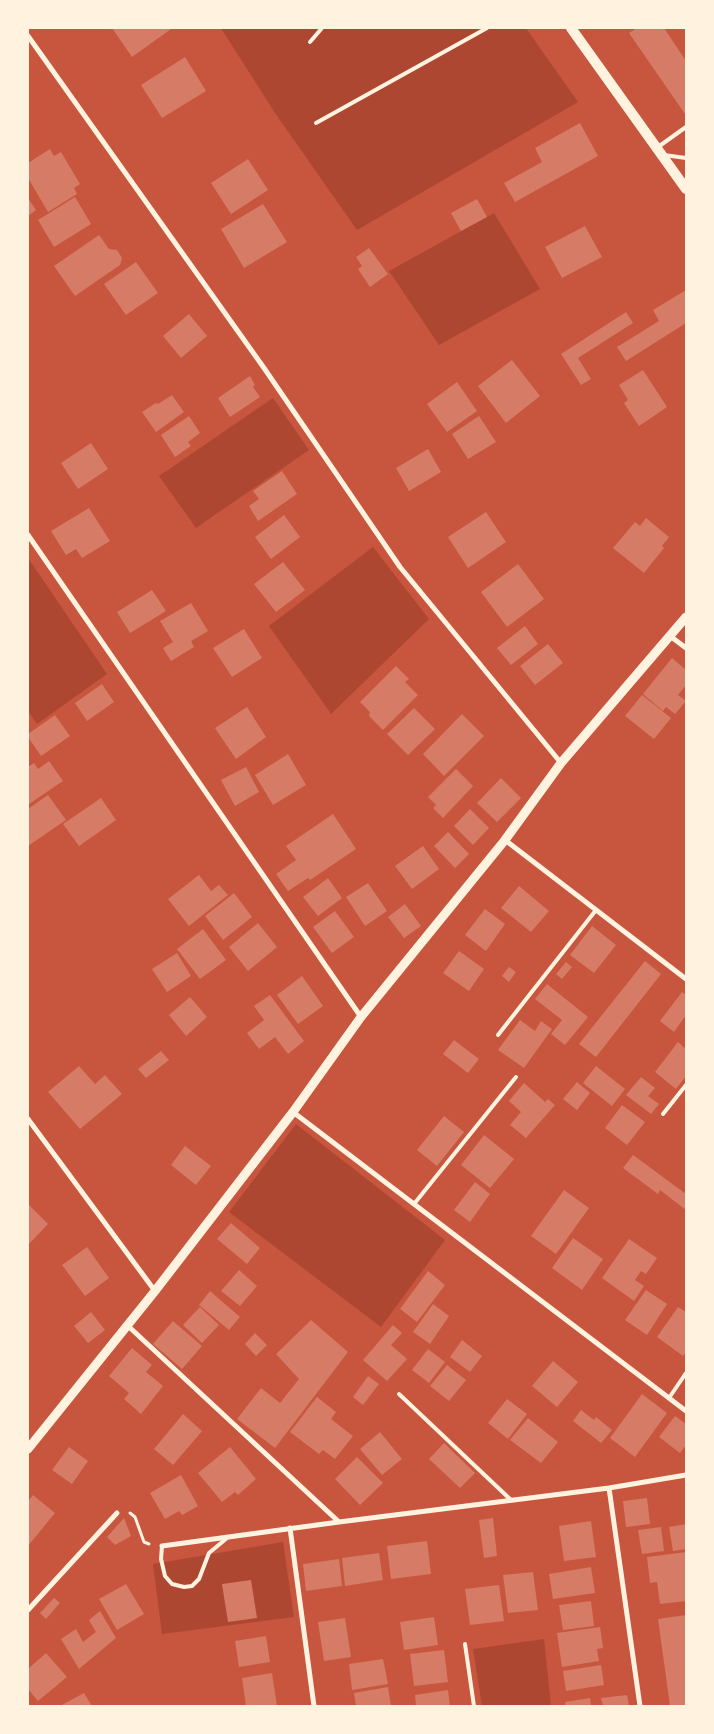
<!DOCTYPE html>
<html>
<head>
<meta charset="utf-8">
<style>
  body { margin:0 }
  #map { position:relative; width:714px; height:1734px; overflow:hidden; background:#c8553d; font-family:"Open Sans",sans-serif }
  canvas { display:block }
  .frame { position:absolute; inset:0; border:29px solid #fff3e0; pointer-events:none }
</style>
</head>
<body>
<div id="map">
<canvas width="714" height="1734"></canvas>
<div class="frame"></div>
</div>
<script>
const ctx = document.querySelector('canvas').getContext('2d');
ctx.lineJoin = 'round';
function fill(path, color) { ctx.fillStyle = color; ctx.fill(path, 'evenodd'); }
const shape = rows => new Path2D(rows.map(r => 'M' + r).join(''));
function trace(path, color, width, dash) { ctx.strokeStyle = color; ctx.lineWidth = width; ctx.lineCap = dash ? 'butt' : 'round'; ctx.setLineDash(dash || []); ctx.stroke(path); }
const green = shape([
  [221,28,526,28,578,102,357,230,275,113],
  [494,213,540,289,439,345,389,271],
  [273,398,309,450,196,528,159,476],
  [373,547,429,619,331,714,269,626],
  [28,558,107,674,37,724,28,711],
  [296,1124,445,1240,381,1327,229,1212],
  [283,1542,294,1617,162,1634,153,1564],
  [544,1639,551,1706,482,1706,473,1649]
]);
const building = shape([
  [112,28,169,28,171,29,132,57],
  [637,28,664,28,686,61,686,113,685,114,629,33],
  [185,57,206,91,162,118,141,85],
  [580,123,598,156,515,202,504,183,542,162,535,148],
  [50,149,54,156,61,152,80,184,74,188,77,194,48,212,28,178,28,163],
  [248,159,268,190,231,214,211,183],
  [75,197,91,224,54,247,38,220],
  [28,198,36,210,28,216],
  [477,199,487,217,461,231,451,213],
  [263,204,287,242,244,268,221,229],
  [585,226,602,257,562,278,545,247],
  [99,235,109,249,117,250,122,258,120,265,75,296,54,266],
  [369,248,388,274,370,287,358,269,362,266,356,257],
  [136,262,158,293,126,315,104,284],
  [686,290,686,323,626,361,617,347,659,321,653,310],
  [626,312,633,323,578,358,591,379,581,385,561,354],
  [189,314,207,336,181,358,163,336],
  [512,360,540,396,506,423,478,386],
  [643,370,667,407,639,426,624,403,628,400,619,385],
  [250,376,255,385,253,387,260,397,230,417,218,398],
  [457,382,477,411,447,432,427,404],
  [172,395,184,412,156,432,142,412,156,403,158,404],
  [189,416,200,433,188,442,191,446,175,457,161,435],
  [479,416,496,442,468,459,452,434],
  [91,443,108,469,78,489,61,463],
  [428,449,441,472,409,491,396,468],
  [282,471,297,494,258,521,249,506,259,499,253,491],
  [89,508,110,541,82,558,76,549,66,555,51,531],
  [486,512,506,542,468,568,448,537],
  [284,515,300,537,271,559,255,537],
  [646,518,669,537,662,546,664,548,644,573,613,548,635,522,640,526],
  [283,562,305,590,276,612,254,584],
  [518,564,544,599,507,627,481,592],
  [152,590,166,611,130,633,117,612],
  [191,603,208,631,191,641,194,647,171,661,163,648,173,642,160,621],
  [525,626,538,644,511,665,497,648],
  [244,629,262,658,232,677,213,648],
  [548,644,563,663,535,685,520,666],
  [672,658,686,670,686,685,678,695,686,701,675,714,666,707,663,711,643,694],
  [396,666,409,679,405,682,418,695,383,730,369,716,370,712,360,702],
  [102,684,114,702,87,721,75,703],
  [642,695,671,718,654,739,625,716],
  [247,707,266,737,236,759,215,728],
  [414,708,435,729,408,755,387,734],
  [462,714,484,736,444,776,423,754],
  [55,715,70,736,41,756,28,737,28,734],
  [288,754,306,785,273,805,255,775],
  [49,761,63,781,29,804,28,802,28,767,34,763,38,769],
  [246,767,259,792,235,806,221,780],
  [456,769,473,786,443,818,433,808,436,805,428,797],
  [501,778,521,798,497,822,477,803],
  [48,795,66,820,28,846,28,809],
  [101,798,116,820,79,846,63,824],
  [470,809,489,828,473,845,454,826],
  [333,814,356,849,310,880,308,878,288,891,276,874,296,860,286,846],
  [448,832,469,854,455,868,434,846],
  [423,846,439,869,412,889,395,866],
  [199,875,211,891,219,885,228,895,189,926,168,899],
  [328,878,342,898,318,916,303,897],
  [368,883,387,911,365,926,346,897],
  [519,886,549,911,531,932,501,908],
  [234,893,252,917,223,940,205,916],
  [405,904,421,926,404,938,388,917],
  [485,909,505,924,486,951,465,935],
  [335,911,354,937,332,953,313,927],
  [258,923,277,947,248,971,229,947],
  [592,926,616,945,594,973,570,955],
  [203,929,226,960,200,979,177,949],
  [459,951,484,969,469,991,443,973],
  [177,953,191,976,167,992,152,969],
  [645,961,661,974,596,1057,579,1044],
  [566,962,572,967,562,979,556,974],
  [509,967,516,972,509,982,502,976],
  [302,976,323,1006,298,1024,277,995],
  [547,984,588,1017,565,1045,551,1034,562,1020,535,999],
  [682,992,686,995,686,1015,674,1032,660,1021],
  [270,995,304,1041,288,1054,275,1037,259,1049,247,1033,264,1020,254,1006],
  [190,997,207,1017,186,1036,169,1015],
  [520,1020,535,1031,541,1021,552,1029,524,1068,498,1050],
  [454,1040,479,1059,468,1073,443,1054],
  [678,1042,686,1049,686,1076,676,1089,655,1072],
  [161,1051,169,1060,146,1078,138,1069],
  [79,1066,95,1084,105,1075,122,1094,80,1129,48,1092],
  [596,1066,625,1089,612,1106,583,1083],
  [641,1077,655,1088,648,1096,659,1104,651,1114,626,1095],
  [577,1082,590,1093,577,1110,563,1099],
  [524,1083,545,1102,548,1099,555,1105,526,1138,510,1125,521,1112,509,1101],
  [622,1105,645,1122,627,1145,605,1128],
  [444,1116,464,1132,437,1166,417,1150],
  [484,1135,514,1159,490,1188,461,1165],
  [185,1146,211,1166,196,1185,171,1165],
  [633,1155,686,1194,686,1210,660,1190,658,1194,623,1168],
  [475,1182,490,1194,470,1222,454,1210],
  [564,1190,589,1208,556,1254,531,1236],
  [28,1204,48,1224,28,1245],
  [231,1223,260,1248,247,1264,217,1239],
  [573,1238,603,1259,582,1290,552,1268],
  [629,1239,657,1258,646,1274,641,1271,635,1280,644,1286,634,1301,602,1278],
  [87,1247,109,1278,85,1296,62,1265],
  [239,1270,257,1286,240,1306,221,1291],
  [428,1271,445,1285,417,1322,400,1309],
  [646,1290,667,1304,647,1335,625,1320],
  [210,1291,240,1317,229,1330,199,1305],
  [433,1304,449,1316,430,1344,413,1332],
  [200,1307,219,1325,202,1343,183,1325],
  [678,1307,686,1312,686,1352,683,1356,657,1337],
  [91,1312,105,1330,88,1343,74,1326],
  [311,1320,348,1352,275,1448,237,1419,261,1388,280,1403,299,1379,276,1354],
  [173,1321,202,1346,182,1369,153,1344],
  [393,1325,402,1333,391,1345,407,1359,387,1381,363,1360],
  [255,1333,267,1345,256,1356,245,1344],
  [462,1340,482,1356,470,1372,450,1357],
  [132,1348,152,1365,146,1372,163,1386,141,1414,124,1399,129,1393,109,1376],
  [428,1349,445,1362,429,1383,412,1370],
  [553,1361,578,1382,557,1407,532,1386],
  [447,1365,466,1380,449,1401,430,1386],
  [368,1376,379,1384,363,1405,353,1397],
  [642,1394,667,1413,635,1457,610,1438],
  [317,1397,336,1412,331,1419,353,1436,335,1459,323,1450,319,1454,290,1432],
  [507,1399,527,1414,508,1439,488,1423],
  [581,1410,594,1420,596,1417,612,1430,601,1443,573,1421],
  [183,1414,202,1431,173,1465,154,1449],
  [675,1416,686,1424,686,1445,680,1453,659,1437],
  [528,1418,558,1442,541,1463,510,1440],
  [380,1432,402,1459,382,1475,360,1449],
  [444,1443,475,1473,460,1488,429,1459],
  [69,1447,88,1461,72,1484,52,1470],
  [230,1447,256,1479,238,1495,235,1492,222,1502,198,1473],
  [357,1457,383,1483,360,1505,335,1479],
  [181,1475,198,1506,182,1515,179,1511,165,1519,150,1493],
  [33,1495,55,1513,28,1546,28,1501],
  [647,1498,650,1524,626,1527,623,1501],
  [124,1518,131,1536,115,1545,107,1537],
  [493,1518,497,1556,484,1558,479,1520],
  [591,1521,596,1557,564,1561,559,1526],
  [686,1524,686,1549,673,1551,669,1527],
  [661,1527,664,1551,642,1554,638,1530],
  [427,1541,431,1574,391,1579,387,1546],
  [686,1552,686,1601,660,1604,657,1582,650,1583,647,1557],
  [379,1553,383,1580,345,1586,342,1558],
  [339,1559,342,1586,306,1591,303,1564],
  [591,1567,595,1593,553,1599,549,1574],
  [533,1572,538,1610,508,1613,503,1575],
  [251,1580,257,1618,228,1622,222,1584],
  [126,1584,144,1614,117,1630,99,1599],
  [499,1585,504,1621,470,1625,465,1589],
  [54,1598,60,1603,46,1619,40,1613],
  [591,1601,594,1626,563,1630,559,1605],
  [100,1611,116,1638,79,1669,61,1639,76,1629,83,1642,96,1632,89,1620],
  [686,1615,686,1706,670,1706,658,1619],
  [434,1617,438,1645,404,1650,400,1622],
  [345,1618,351,1657,324,1661,318,1622],
  [600,1627,603,1648,597,1649,599,1661,562,1667,557,1633],
  [266,1636,270,1662,239,1667,235,1641],
  [444,1650,448,1682,414,1686,410,1654],
  [46,1653,67,1677,38,1701,28,1689,28,1669],
  [383,1659,388,1684,352,1690,349,1664],
  [601,1665,604,1685,566,1691,563,1671],
  [272,1673,277,1706,246,1706,242,1678],
  [388,1687,391,1706,356,1706,354,1693],
  [448,1690,450,1706,416,1706,415,1695],
  [84,1693,92,1706,60,1706],
  [627,1695,629,1706,603,1706,601,1698],
  [590,1698,591,1706,566,1706,565,1702]
]);
const path = shape([
  [130,1513,135,1517,144,1542,149,1544]
]);
const service = shape([
  [310,42,322,28],
  [316,123,487,28],
  [658,147,686,127],
  [664,155,686,158],
  [498,1035,596,910],
  [663,1114,686,1085],
  [414,1204,516,1077],
  [399,1394,511,1500],
  [669,1398,686,1373],
  [162,1546,161,1559,165,1576,172,1584,184,1587,192,1586,199,1579,209,1553,227,1538],
  [465,1644,474,1706]
]);
const minor = shape([
  [28,36,264,368,400,567,561,763],
  [28,535,361,1017],
  [670,636,686,648],
  [505,840,686,979],
  [293,1112,686,1411],
  [28,1119,155,1291],
  [127,1325,339,1522,609,1488,686,1475],
  [609,1488,640,1706],
  [290,1528,314,1706],
  [162,1546,339,1522],
  [28,1610,117,1513]
]);
const tertiary = shape([
  [28,1449,155,1291,293,1112,361,1017,505,840,561,763,686,617]
]);
const secondary = shape([
  [571,28,686,189]
]);
fill(green, '#ae4732');
fill(building, '#d67c66');
trace(path, '#fff3e0', 3);
trace(service, '#fff3e0', 4);
trace(minor, '#fff3e0', 5);
trace(tertiary, '#fff3e0', 9);
trace(secondary, '#fff3e0', 10);
</script>
</body>
</html>
